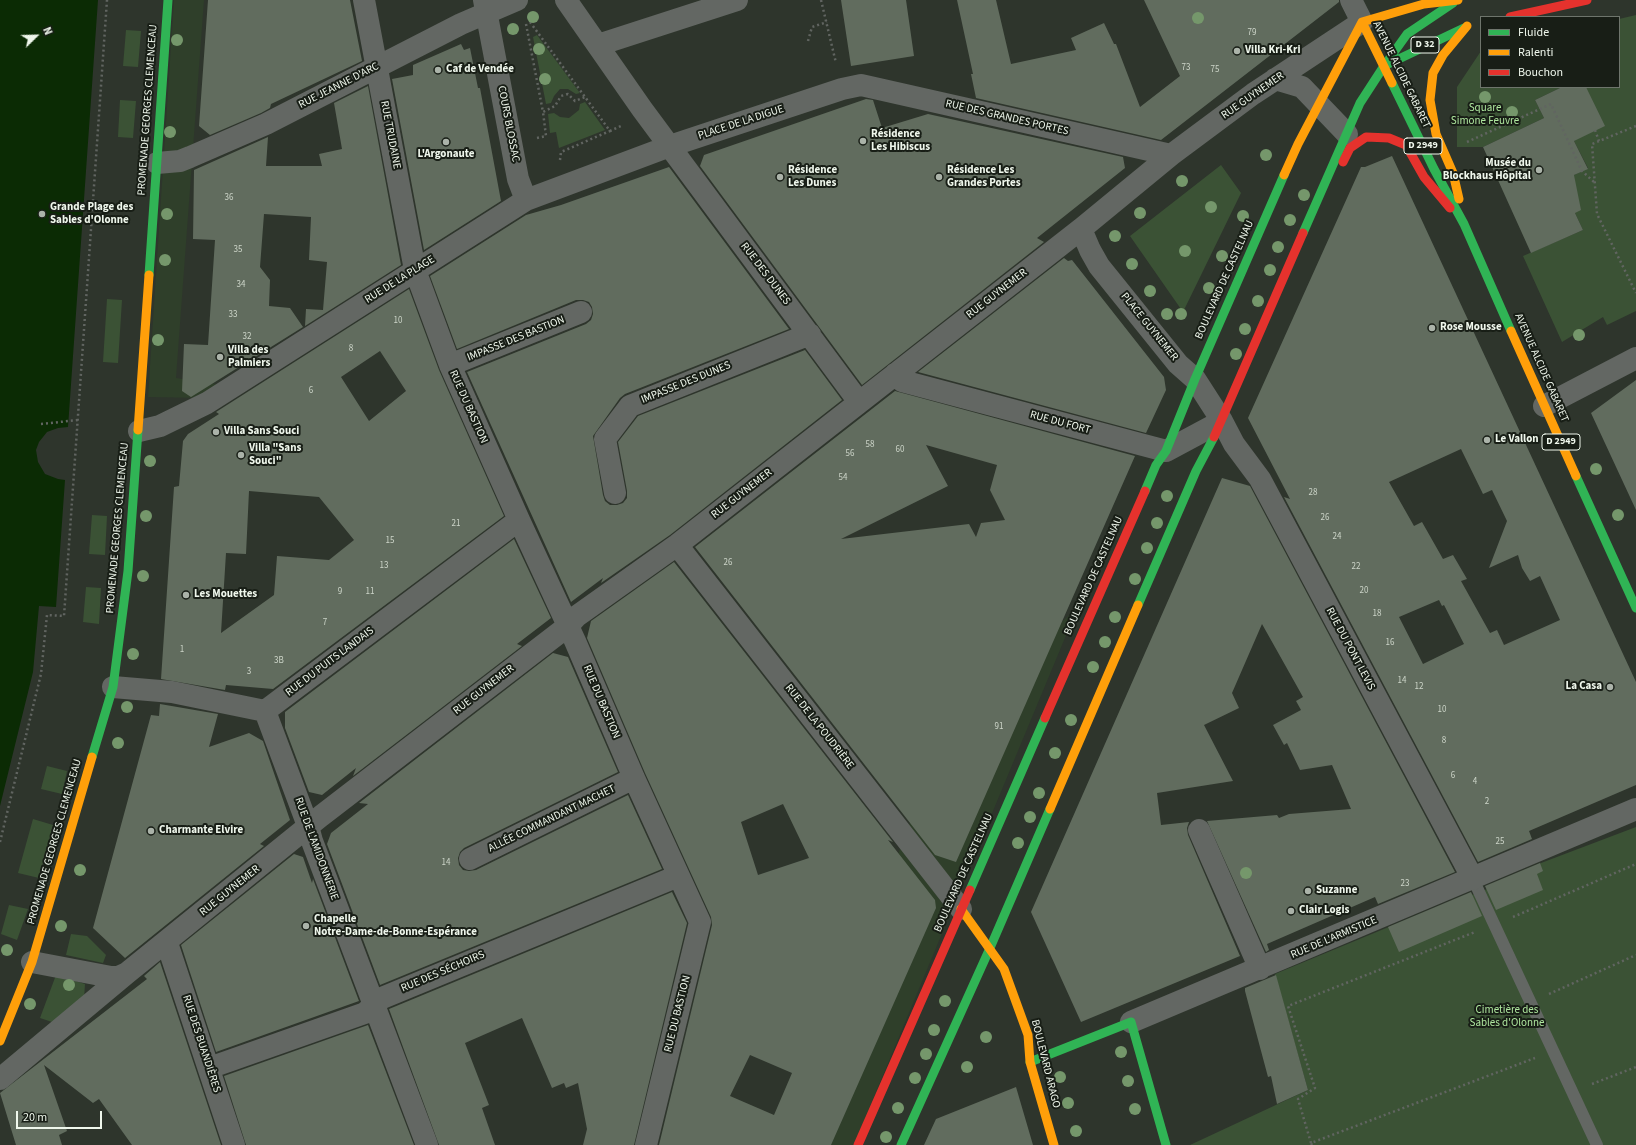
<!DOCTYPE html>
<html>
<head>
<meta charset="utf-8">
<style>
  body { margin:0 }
  #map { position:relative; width:1636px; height:1145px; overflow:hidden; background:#2e352c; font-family:"Source Sans 3",sans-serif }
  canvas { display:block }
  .legend { position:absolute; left:1480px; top:16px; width:140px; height:72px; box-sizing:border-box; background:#181e16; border:1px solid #6e756c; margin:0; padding:5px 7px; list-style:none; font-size:12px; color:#eff7ec }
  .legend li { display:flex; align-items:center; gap:8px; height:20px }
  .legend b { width:20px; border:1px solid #6e756c }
  .north { position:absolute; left:16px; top:16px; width:40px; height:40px; -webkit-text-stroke:3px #181e16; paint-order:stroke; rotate:67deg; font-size:11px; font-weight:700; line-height:16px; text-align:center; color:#eff7ec }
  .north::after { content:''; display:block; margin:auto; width:14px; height:18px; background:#eff7ec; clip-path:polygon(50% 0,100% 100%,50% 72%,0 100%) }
  .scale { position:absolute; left:16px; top:1111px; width:86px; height:18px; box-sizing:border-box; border:2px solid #eff7ec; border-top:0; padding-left:5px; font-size:12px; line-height:14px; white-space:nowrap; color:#eff7ec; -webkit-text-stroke:3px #181e16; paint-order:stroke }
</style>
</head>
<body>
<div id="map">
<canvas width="1636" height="1145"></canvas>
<ul class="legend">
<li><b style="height:5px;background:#30b455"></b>Fluide</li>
<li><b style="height:5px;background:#ff9f0a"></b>Ralenti</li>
<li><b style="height:5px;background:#e5322d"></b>Bouchon</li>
</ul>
<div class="north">N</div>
<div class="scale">20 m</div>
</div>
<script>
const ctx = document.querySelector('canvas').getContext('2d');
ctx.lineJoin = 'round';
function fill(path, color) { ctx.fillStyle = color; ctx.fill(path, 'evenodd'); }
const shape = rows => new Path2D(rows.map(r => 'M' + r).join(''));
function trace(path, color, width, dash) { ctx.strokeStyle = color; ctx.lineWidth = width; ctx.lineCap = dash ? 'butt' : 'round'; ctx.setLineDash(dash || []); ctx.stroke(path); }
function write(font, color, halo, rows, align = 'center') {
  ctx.font = font + ' "Source Sans 3",sans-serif'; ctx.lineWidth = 4; ctx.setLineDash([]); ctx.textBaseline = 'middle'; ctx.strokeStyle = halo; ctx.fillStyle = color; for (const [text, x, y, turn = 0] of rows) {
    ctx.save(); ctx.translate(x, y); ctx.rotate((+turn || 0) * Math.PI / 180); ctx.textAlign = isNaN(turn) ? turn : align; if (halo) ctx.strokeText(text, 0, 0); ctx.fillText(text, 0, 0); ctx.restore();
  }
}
const built = shape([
  [174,0,204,0,176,378,222,385,204,398,148,397],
  [1077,609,854,1145,791,1145,905,835,955,710]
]);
const green = shape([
  [1636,15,1636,311,1607,325,1603,317,1562,342,1523,256,1583,230,1575,213,1574,175,1588,168,1574,141,1586,87,1619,87,1619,19],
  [126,30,141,31,138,67,123,66],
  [537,35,580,93,576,94,568,89,560,89,554,96,551,103,546,104,533,37],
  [1481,51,1481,87,1562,87,1535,100,1544,118,1483,147,1457,147,1457,87],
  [120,100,136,101,133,138,118,137],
  [585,102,605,130,559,148,556,132,550,133,548,114,554,113,560,117,569,118,579,110,580,104],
  [1221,165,1241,193,1183,312,1130,236],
  [107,299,122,300,118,363,103,362],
  [92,515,107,516,105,555,89,554],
  [86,587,101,588,99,624,83,622],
  [47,766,67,771,62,794,41,789],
  [33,819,53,825,39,878,18,873],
  [1636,827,1636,1145,1190,1145,1308,1090,1275,974,1466,895,1480,894,1496,882,1541,863],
  [9,905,28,909,17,940,1,934],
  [71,934,87,936,106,955,103,963,66,955],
  [56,975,85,984,84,999,55,1023,40,1018]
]);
const water = shape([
  [0,0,98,0,68,427,58,428,47,432,39,442,36,450,38,462,45,474,58,479,65,480,56,607,39,606,33,672,0,806]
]);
const building = shape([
  [208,0,350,0,362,61,271,104,270,108,261,113,210,135,199,126],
  [841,0,906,0,914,56,851,66],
  [957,0,996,0,1011,64,1076,50,1071,38,1104,23,1114,44,1116,44,1140,107,1180,76,1144,0,1339,0,1339,2,1161,140,976,98,971,74,973,74],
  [461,44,464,50,470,48,478,88,480,88,501,201,424,250,392,79,413,75,413,65],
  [368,86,401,265,305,326,306,309,323,310,327,262,309,260,311,217,264,214,260,267,270,280,269,306,290,308,303,327,191,397,182,391,184,344,208,345,215,240,193,239,194,170,268,137,266,166,322,166,319,154,342,149,334,103],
  [1562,87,1586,87,1605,126,1574,141,1588,169,1574,175,1581,210,1575,213,1583,230,1531,253,1483,147,1544,118,1535,100],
  [866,99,873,100,882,128,928,114,1123,157,1125,168,1037,238,1044,242,862,385,700,166,704,155],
  [1392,156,1636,682,1636,785,1529,831,1532,839,1478,862,1284,497,1290,499,1248,418,1361,167,1365,167],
  [1461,449,1483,494,1492,490,1507,521,1489,568,1518,555,1522,568,1530,581,1540,576,1560,620,1504,645,1497,630,1490,633,1461,581,1467,579,1453,555,1443,559,1422,522,1414,526,1389,482],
  [1439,600,1442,606,1444,605,1464,644,1423,664,1399,617],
  [669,167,789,329,625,394,620,398,593,436,603,495,605,501,610,505,617,505,623,503,627,498,627,491,618,442,638,416,805,350,842,400,670,535,601,583,603,578,571,602,467,372,586,324,591,320,593,314,592,307,589,302,583,300,576,300,457,349,430,276,526,215,561,205],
  [1064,258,1068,261,1072,260,1164,377,1166,390,1146,433,918,372],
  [409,289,439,370,504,516,273,689,226,685,225,690,161,679,174,487,179,486,183,441,188,434,219,414,216,412],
  [380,351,406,391,369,421,341,377],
  [249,491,319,497,354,540,329,560,277,556,274,595,221,633,226,553,246,554],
  [1636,380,1636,510,1591,413],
  [895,391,1135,456,956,862,935,855,695,547],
  [926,445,997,465,990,490,1005,520,981,523,976,537,969,524,841,539,948,486],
  [1222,478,1250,486,1455,872,1378,904,1375,897,1267,944,1269,950,1266,952,1207,821,1277,815,1279,818,1289,814,1351,809,1332,765,1300,770,1287,743,1284,745,1273,725,1301,710,1296,701,1303,697,1262,624,1232,693,1239,708,1204,725,1233,781,1157,793,1161,825,1189,822,1187,828,1188,835,1240,956,1081,1022,1031,912],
  [514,539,551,618,517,644,522,646,353,776,356,768,322,795,309,792,285,728,285,712],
  [674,562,893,842,888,840,935,900,936,908,831,1145,659,1145,712,925,711,917,645,773,587,638,591,621],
  [783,804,809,858,758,875,741,822],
  [750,1055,792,1073,774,1115,730,1096],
  [553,653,568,657,618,772,464,848,460,852,458,858,459,865,463,870,469,871,476,870,628,795,662,869,380,985,327,844,331,833,368,804,359,803],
  [160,704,218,714,209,747,249,733,263,741,290,820,260,844,264,846,125,958,93,928,151,715,159,716],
  [294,854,303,857,312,883,313,879,359,1001,216,1052,181,945],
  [1540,863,1543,871,1537,874,1543,890,1496,910,1485,886],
  [672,892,687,923,634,1145,583,1145,587,1129,578,1083,566,1088,564,1083,552,1088,522,1018,465,1043,489,1105,482,1108,495,1145,439,1145,389,1009],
  [1471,892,1482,916,1399,952,1388,927],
  [160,962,221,1145,132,1145,99,1099,93,1103,44,1065,67,1131,59,1135,62,1145,16,1145,0,1093,147,979,144,976],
  [1276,975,1308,1090,1277,1104,1271,1076,1268,1077,1245,991,1245,988],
  [368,1025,414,1145,246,1145,224,1076],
  [1016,1087,1033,1145,924,1145,936,1119]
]);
const path = shape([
  [821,0,836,63],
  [530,22,610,131,623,125],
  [526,24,543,112,555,106,561,96,568,94,575,101,585,97],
  [808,41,812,27,827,22],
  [1636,126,1592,144,1597,214,1636,293],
  [1595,130,1599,141],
  [537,138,546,136,543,112],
  [1467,142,1551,104,1582,171,1594,182],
  [560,160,561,152,610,131],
  [41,424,78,420],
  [0,842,41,674,47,615,64,616,107,0],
  [1513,917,1636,864],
  [1549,994,1636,955],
  [1592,1084,1636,1067],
  [1311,1143,1298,1099,1315,1088,1288,1006,1475,932],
  [1312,1145,1311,1143,1535,1058]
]);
const lane = shape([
  [1473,879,1597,1145]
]);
const street = shape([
  [364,0,415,270,450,365,519,520,575,641,634,778,700,922,646,1145],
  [484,0,518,179,526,200],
  [566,0,642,109,859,402],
  [598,45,737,0],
  [1275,79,1302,87,1347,134],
  [157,163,180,161,190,157,266,124,461,24,517,0],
  [1081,229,1090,250,1099,266,1178,364,1195,379,1222,421,1234,444,1260,479,1473,879],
  [450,365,581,312],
  [895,374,902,381,1166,451,1222,421],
  [1544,406,1636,358],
  [139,431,160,426,207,403,526,200,670,146,842,89,861,85,1171,155],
  [615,493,605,439,630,406,810,334],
  [677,545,961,909],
  [113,687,172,692,265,711,519,520],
  [265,711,308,826,312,841,427,1145],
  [1199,830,1260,969],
  [470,859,634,778],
  [167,943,234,1145],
  [32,962,111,977,118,977,127,973],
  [1131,1022,1636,809],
  [209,1068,365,1013,382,998,678,876],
  [0,1079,127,973,321,816,568,626,577,616,677,545,1081,229,1171,155,1253,94,1362,22,1351,0]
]);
const fast = shape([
  [1387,62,1407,34,1453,3],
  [1384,66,1464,28],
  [1392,83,1434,169,1464,224,1511,331],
  [1303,233,1360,103,1384,66],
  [149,275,168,0],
  [1576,476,1636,608],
  [1145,491,1156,465,1166,451,1195,379,1284,175],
  [1138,605,1196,471,1214,437],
  [92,757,113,687,128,571,138,430],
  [970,890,1045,718],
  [1030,1062,1131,1022,1166,1145],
  [901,1145,990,948,1050,809]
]);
const slow = shape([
  [1392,83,1362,22,1424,4,1458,0],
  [1284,175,1298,144,1362,22],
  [1459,199,1453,173,1436,134,1430,100,1433,73,1443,55,1467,26],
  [1511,331,1576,476],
  [138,430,149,275],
  [1050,809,1138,605],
  [961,909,1004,969,1028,1035,1030,1062,1054,1145],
  [0,1041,32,962,92,757]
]);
const jam = shape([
  [1510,17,1587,0],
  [1343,162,1350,148,1366,137,1389,138,1406,145,1424,177,1450,208],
  [1214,437,1303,233],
  [1045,718,1145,491],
  [858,1145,970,890]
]);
const trees = [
  [533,17],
  [1198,18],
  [513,29],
  [177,40],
  [539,49],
  [545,79],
  [1485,97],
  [1512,112],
  [170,132],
  [1266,155],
  [1182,181],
  [1304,195],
  [1211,207],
  [1140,213],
  [167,214],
  [1243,216],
  [1290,220],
  [1115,236],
  [1278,247],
  [1185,251],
  [1222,256],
  [165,260],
  [1132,264],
  [1270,270],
  [1209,288],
  [1150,291],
  [1258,301],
  [1167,314],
  [1181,314],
  [1245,329],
  [1579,335],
  [158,340],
  [1236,354],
  [150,461],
  [1596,469],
  [1167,496],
  [1618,515],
  [146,516],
  [1157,523],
  [1147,548],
  [143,576],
  [1135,579],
  [1115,617],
  [1105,642],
  [133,654],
  [1093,667],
  [127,707],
  [1071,720],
  [118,743],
  [1055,753],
  [1039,793],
  [1030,817],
  [1018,843],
  [80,870],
  [1246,873],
  [61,926],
  [7,950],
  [69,985],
  [945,1001],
  [30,1004],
  [934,1030],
  [986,1037],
  [1121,1052],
  [926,1054],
  [967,1067],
  [1060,1077],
  [915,1078],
  [1128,1081],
  [1068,1103],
  [898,1108],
  [1135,1109],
  [1076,1131],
  [886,1137]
];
const markers = [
  [1237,51,4,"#abb3a9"],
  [438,70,4,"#abb3a9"],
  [863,141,4,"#abb3a9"],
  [446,142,4,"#abb3a9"],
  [1539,170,4,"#abb3a9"],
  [780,177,4,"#abb3a9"],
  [939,177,4,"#abb3a9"],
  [42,214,4,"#abb3a9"],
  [1432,328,4,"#abb3a9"],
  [220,357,4,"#abb3a9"],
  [216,432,4,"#abb3a9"],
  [1487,440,4,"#abb3a9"],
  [241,455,4,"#abb3a9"],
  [186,595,4,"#abb3a9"],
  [1610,687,4,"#abb3a9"],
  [151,831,4,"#abb3a9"],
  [1308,891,4,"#abb3a9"],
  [1291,911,4,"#abb3a9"],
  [306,926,4,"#abb3a9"]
];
const numberNames = [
  ["79",1252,33],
  ["73",1186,68],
  ["75",1215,70],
  ["36",229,198],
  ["35",238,250],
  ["34",241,285],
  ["33",233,315],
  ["10",398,321],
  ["32",247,337],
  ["8",351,349],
  ["6",311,391],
  ["58",870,445],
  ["60",900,450],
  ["56",850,454],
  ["54",843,478],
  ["28",1313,493],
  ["26",1325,518],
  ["21",456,524],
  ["24",1337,537],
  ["15",390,541],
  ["26",728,563],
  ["13",384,566],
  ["22",1356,567],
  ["20",1364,591],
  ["9",340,592],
  ["11",370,592],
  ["18",1377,614],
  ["7",325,623],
  ["16",1390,643],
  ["1",182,650],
  ["3B",279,661],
  ["3",249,672],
  ["14",1402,681],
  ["12",1419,687],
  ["10",1442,710],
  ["91",999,727],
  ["8",1444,741],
  ["6",1453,776],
  ["4",1475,782],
  ["2",1487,802],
  ["25",1500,842],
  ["14",446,863],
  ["23",1405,884]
];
const shields = [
  [1425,45,28],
  [1423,146,38],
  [1561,442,38]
];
const shieldNames = [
  ["D 32",1425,45],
  ["D 2949",1423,146],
  ["D 2949",1561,442]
];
const poiNames = [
  ["Villa Kri-Kri",1245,51],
  ["Caf de Vendée",446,70],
  ["Résidence",871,135],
  ["Les Hibiscus",871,148],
  ["L'Argonaute",446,155,"center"],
  ["Musée du",1531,164,"right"],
  ["Blockhaus Hôpital",1531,177,"right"],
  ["Résidence",788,171],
  ["Les Dunes",788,184],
  ["Résidence Les",947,171],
  ["Grandes Portes",947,184],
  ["Grande Plage des",50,208],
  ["Sables d'Olonne",50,221],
  ["Rose Mousse",1440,328],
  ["Villa des",228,351],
  ["Palmiers",228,364],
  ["Villa Sans Souci",224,432],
  ["Le Vallon",1495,440],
  ["Villa \"Sans",249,449],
  ["Souci\"",249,462],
  ["Les Mouettes",194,595],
  ["La Casa",1602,687,"right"],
  ["Charmante Elvire",159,831],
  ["Suzanne",1316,891],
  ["Clair Logis",1299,911],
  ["Chapelle",314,920],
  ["Notre-Dame-de-Bonne-Espérance",314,933]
];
const streetNames = [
  ["AVENUE ALCIDE GABARET",1401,75,64],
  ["RUE JEANNE D'ARC",339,86,-27],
  ["RUE GUYNEMER",1253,96,-35],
  ["PROMENADE GEORGES CLEMENCEAU",148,110,-86],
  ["RUE DES GRANDES PORTES",1007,118,13],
  ["PLACE DE LA DIGUE",741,123,-18],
  ["COURS BLOSSAC",508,124,79],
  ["RUE TRUDAINE",390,135,79],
  ["RUE DES DUNES",765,274,53],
  ["RUE DE LA PLAGE",400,280,-32],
  ["BOULEVARD DE CASTELNAU",1225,280,-66],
  ["RUE GUYNEMER",997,294,-38],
  ["PLACE GUYNEMER",1149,327,51],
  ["IMPASSE DES BASTION",516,339,-22],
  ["AVENUE ALCIDE GABARET",1541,368,66],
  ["IMPASSE DES DUNES",686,383,-22],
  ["RUE DU BASTION",468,407,66],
  ["RUE DU FORT",1060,423,15],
  ["RUE GUYNEMER",742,494,-38],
  ["PROMENADE GEORGES CLEMENCEAU",118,528,-85],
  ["BOULEVARD DE CASTELNAU",1094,576,-66],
  ["RUE DU PONT LEVIS",1350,649,62],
  ["RUE DU PUITS LANDAIS",330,662,-37],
  ["RUE GUYNEMER",484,690,-38],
  ["RUE DU BASTION",601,702,67],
  ["RUE DE LA POUDRIÈRE",819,727,52],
  ["ALLÉE COMMANDANT MACHET",552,819,-26],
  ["PROMENADE GEORGES CLEMENCEAU",55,842,-74],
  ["RUE DE L'AMIDONNERIE",316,849,70],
  ["BOULEVARD DE CASTELNAU",964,873,-66],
  ["RUE GUYNEMER",230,891,-39],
  ["RUE DE L'ARMISTICE",1334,938,-23],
  ["RUE DES SÉCHOIRS",443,972,-23],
  ["RUE DU BASTION",678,1014,-76],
  ["RUE DES BUANDIÈRES",201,1044,72],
  ["BOULEVARD ARAGO",1045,1064,76]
];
const parkNames = [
  ["Square",1485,109],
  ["Simone Feuvre",1485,122],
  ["Cimetière des",1507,1011],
  ["Sables d'Olonne",1507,1024]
];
fill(built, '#2f3f2a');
fill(green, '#3b5235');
fill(water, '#0b2b04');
fill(building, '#616c5e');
trace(path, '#616561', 2.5, [2, 3]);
trace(lane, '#636763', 12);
trace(street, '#636763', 22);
trace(fast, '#30b455', 9);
trace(slow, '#ff9f0a', 9);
trace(jam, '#e5322d', 9);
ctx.fillStyle = '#75976b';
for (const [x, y] of trees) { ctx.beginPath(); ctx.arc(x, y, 6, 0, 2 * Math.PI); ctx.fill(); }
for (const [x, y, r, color] of markers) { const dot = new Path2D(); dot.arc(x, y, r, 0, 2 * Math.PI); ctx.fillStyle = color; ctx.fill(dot); trace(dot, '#181e16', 1.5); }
write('9px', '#ccd4c8', null, numberNames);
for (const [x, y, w] of shields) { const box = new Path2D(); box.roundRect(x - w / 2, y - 8, w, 16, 3); ctx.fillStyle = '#181e16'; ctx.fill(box); trace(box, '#eff7ec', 1); }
write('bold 10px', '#eff7ec', null, shieldNames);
write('bold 11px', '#eff7ec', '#181e16', poiNames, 'left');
write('11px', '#eff7ec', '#181e16', streetNames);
write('11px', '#afe79f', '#181e16', parkNames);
</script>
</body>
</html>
